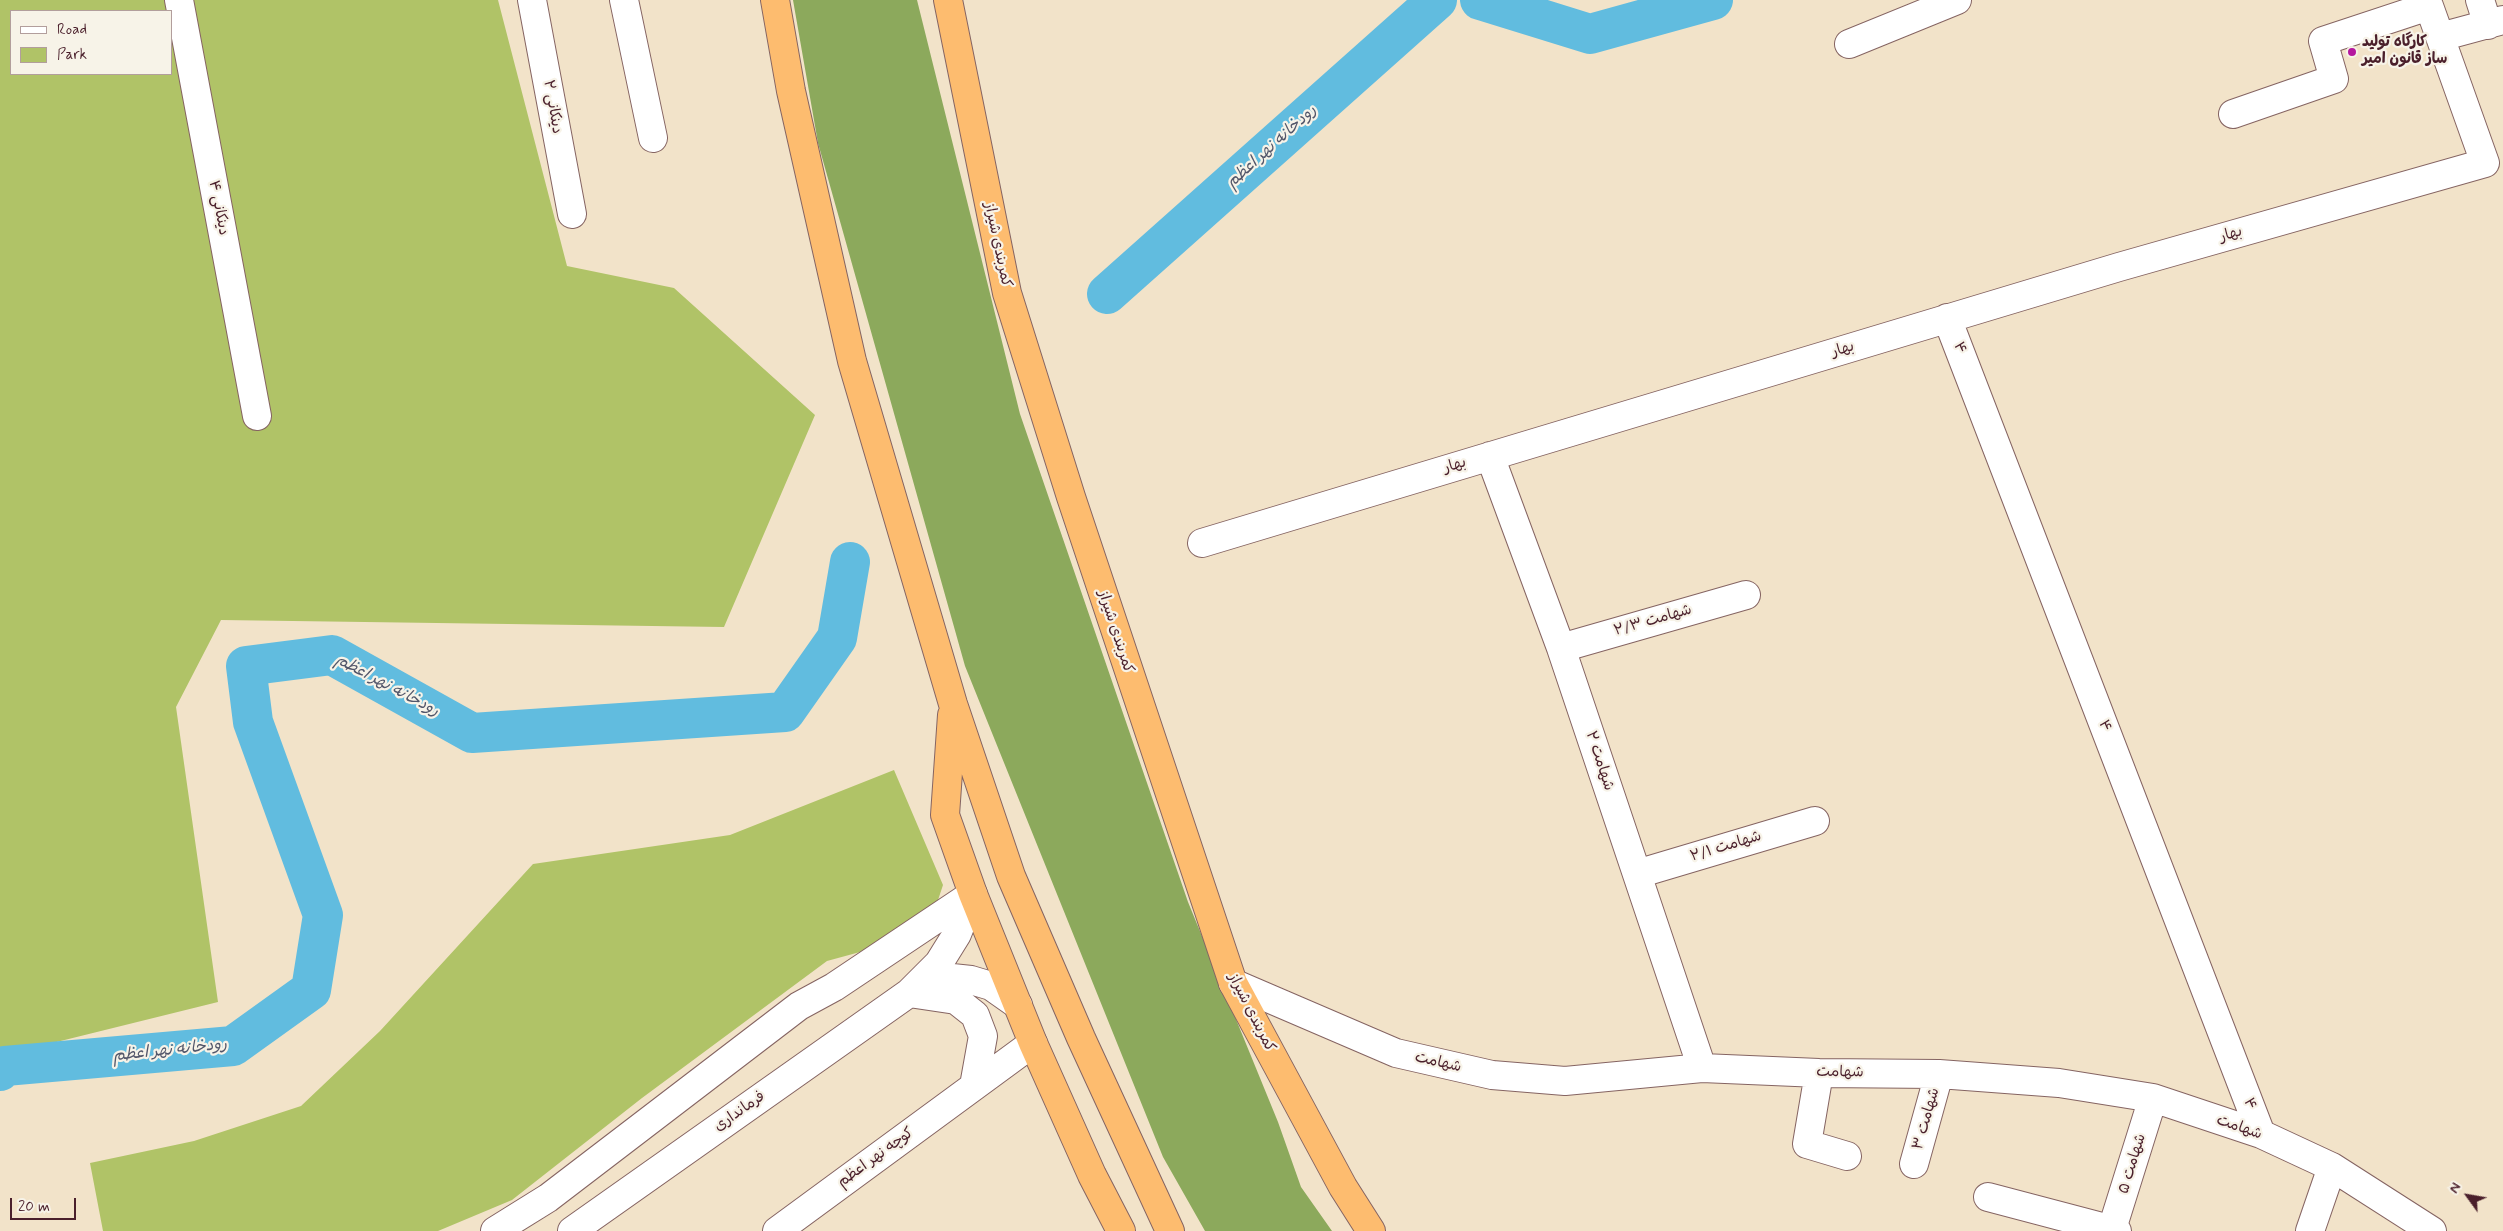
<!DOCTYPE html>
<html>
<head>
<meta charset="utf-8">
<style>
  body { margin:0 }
  #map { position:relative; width:2503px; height:1231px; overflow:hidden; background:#f2e3c9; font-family:Mynerve,sans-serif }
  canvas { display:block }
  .legend { position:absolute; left:10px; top:10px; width:162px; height:65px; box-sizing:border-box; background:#f7f3e8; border:1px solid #b29e9c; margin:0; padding:6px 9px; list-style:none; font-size:15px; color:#4a1f2b }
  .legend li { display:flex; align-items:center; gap:10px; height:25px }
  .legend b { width:25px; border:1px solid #b29e9c }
  .north { position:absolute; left:2443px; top:1171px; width:50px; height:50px; -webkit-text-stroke:4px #f7f3e8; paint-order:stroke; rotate:302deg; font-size:14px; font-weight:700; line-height:20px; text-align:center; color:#4a1f2b }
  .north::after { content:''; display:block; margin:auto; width:18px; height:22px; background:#4a1f2b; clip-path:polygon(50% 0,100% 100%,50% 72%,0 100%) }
  .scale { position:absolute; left:10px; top:1198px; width:66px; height:22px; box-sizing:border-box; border:2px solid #4a1f2b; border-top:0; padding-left:6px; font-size:15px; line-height:18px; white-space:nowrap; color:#4a1f2b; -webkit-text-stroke:4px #f7f3e8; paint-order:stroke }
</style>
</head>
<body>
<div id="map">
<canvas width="2503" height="1231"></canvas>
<ul class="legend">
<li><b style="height:6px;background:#fff"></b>Road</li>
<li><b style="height:14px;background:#b0c367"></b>Park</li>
</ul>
<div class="north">N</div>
<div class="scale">20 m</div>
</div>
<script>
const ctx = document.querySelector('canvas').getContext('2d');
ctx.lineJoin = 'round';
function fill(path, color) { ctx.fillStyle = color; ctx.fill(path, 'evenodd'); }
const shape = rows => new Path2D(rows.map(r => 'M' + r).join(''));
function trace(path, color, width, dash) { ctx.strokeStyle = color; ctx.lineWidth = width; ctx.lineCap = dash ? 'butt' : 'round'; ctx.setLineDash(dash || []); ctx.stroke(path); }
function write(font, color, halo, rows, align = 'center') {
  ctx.font = font + ' Mynerve,"Playpen Sans Arabic",sans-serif'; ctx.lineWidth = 4.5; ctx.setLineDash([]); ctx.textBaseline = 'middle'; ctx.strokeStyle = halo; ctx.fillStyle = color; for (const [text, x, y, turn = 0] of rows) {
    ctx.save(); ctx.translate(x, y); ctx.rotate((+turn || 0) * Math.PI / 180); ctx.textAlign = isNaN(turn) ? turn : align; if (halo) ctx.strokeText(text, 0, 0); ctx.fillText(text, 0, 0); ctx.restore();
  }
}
const green = shape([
  [0,0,498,0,567,266,674,288,815,415,724,627,221,620,176,707,218,1002,0,1056],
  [11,11,171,11,171,74,11,74],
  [894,770,943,885,936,906,871,949,827,961,642,1098,512,1200,438,1231,103,1231,90,1163,194,1141,301,1106,380,1031,533,864,730,835]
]);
const forest = shape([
  [793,0,917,0,1020,414,1188,902,1278,1122,1301,1187,1332,1231,1205,1231,1163,1157,965,666,818,143]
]);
const river = shape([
  [1480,0,1590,34,1713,0],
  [1107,294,1437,0],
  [0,1071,5,1066,233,1046,311,990,323,915,253,722,246,666,332,655,472,733,785,712,837,638,850,562]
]);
const minor = shape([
  [179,0,257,416],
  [532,0,572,214],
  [624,0,653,138],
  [2480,0,2488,25],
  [2440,37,2503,20],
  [1849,44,1957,0],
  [1947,318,2261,1134],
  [1490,456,1561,648,1702,1068],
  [1202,543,2119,267,2485,163,2429,6,2323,41,2334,79,2233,114],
  [1561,648,1746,595],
  [1637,874,1815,821],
  [1233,983,1396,1053,1492,1075,1565,1081,1702,1068,1819,1073,1939,1074,2059,1083,2153,1098,2261,1134,2332,1167,2432,1231],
  [915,991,952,978,971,980,991,986,1018,1005],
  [909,993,956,1000,975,1015,983,1036,974,1086],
  [1819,1073,1807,1144,1847,1156],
  [1914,1164,1939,1074],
  [1988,1197,2117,1231],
  [2112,1229,2153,1098],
  [495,1231,548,1198,799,1006,834,987,973,894],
  [572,1231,909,993,939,963,957,934,973,894],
  [777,1231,1033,1043],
  [2310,1231,2332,1167]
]);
const highway = shape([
  [775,0,791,91,852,361,953,704,1011,876,1081,1038,1170,1231],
  [948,0,1007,293,1071,497,1233,983,1343,1187,1371,1231],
  [952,715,945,815,973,894,1033,1043,1092,1175,1121,1231]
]);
const markers = [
  [2352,52,5,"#b5179e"]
];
const poiNames = [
  ["کارگاه تولید",2362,43],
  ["ساز قانون امیر",2362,60]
];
const streetNames = [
  ["۲ دینکانی",552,107,80],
  ["۴ دینکانی",218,208,79],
  ["بهار",2231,235,-16],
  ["کمربندی شیراز",997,245,78],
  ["۴",1959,348,69],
  ["بهار",1843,350,-17],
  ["بهار",1455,466,-17],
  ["۲/۳ شهامت",1653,621,-16],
  ["کمربندی شیراز",1115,632,72],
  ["۴",2104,726,69],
  ["۲ شهامت",1599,761,72],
  ["۲/۱ شهامت",1726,847,-17],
  ["کمربندی شیراز",1251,1013,63],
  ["شهامت",1438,1063,13],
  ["شهامت",1840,1073,1],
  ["۴",2249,1104,69],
  ["فرمانداری",740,1112,-35],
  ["۳ شهامت",1927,1119,-74],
  ["شهامت",2239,1128,19],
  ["کوچه نهر اعظم",876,1158,-36],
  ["۵ شهامت",2133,1164,-73]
];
const waterNames = [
  ["رودخانه نهر اعظم",1272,147,-42],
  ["رودخانه نهر اعظم",387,686,28],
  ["رودخانه نهر اعظم",170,1051,-6]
];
fill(green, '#b0c367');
fill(forest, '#8ca95c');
trace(river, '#61bcdf', 40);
trace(minor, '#856462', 30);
trace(highway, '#856462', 30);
trace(minor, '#fff', 28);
trace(highway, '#fdbc6f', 28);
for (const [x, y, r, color] of markers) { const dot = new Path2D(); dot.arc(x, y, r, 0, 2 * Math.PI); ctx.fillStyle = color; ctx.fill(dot); trace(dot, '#f7f3e8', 2); }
write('bold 15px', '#4a1f2b', '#f7f3e8', poiNames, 'left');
write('15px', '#4a1f2b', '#f7f3e8', streetNames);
write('italic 16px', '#52566a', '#f7f3e8', waterNames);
</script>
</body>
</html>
